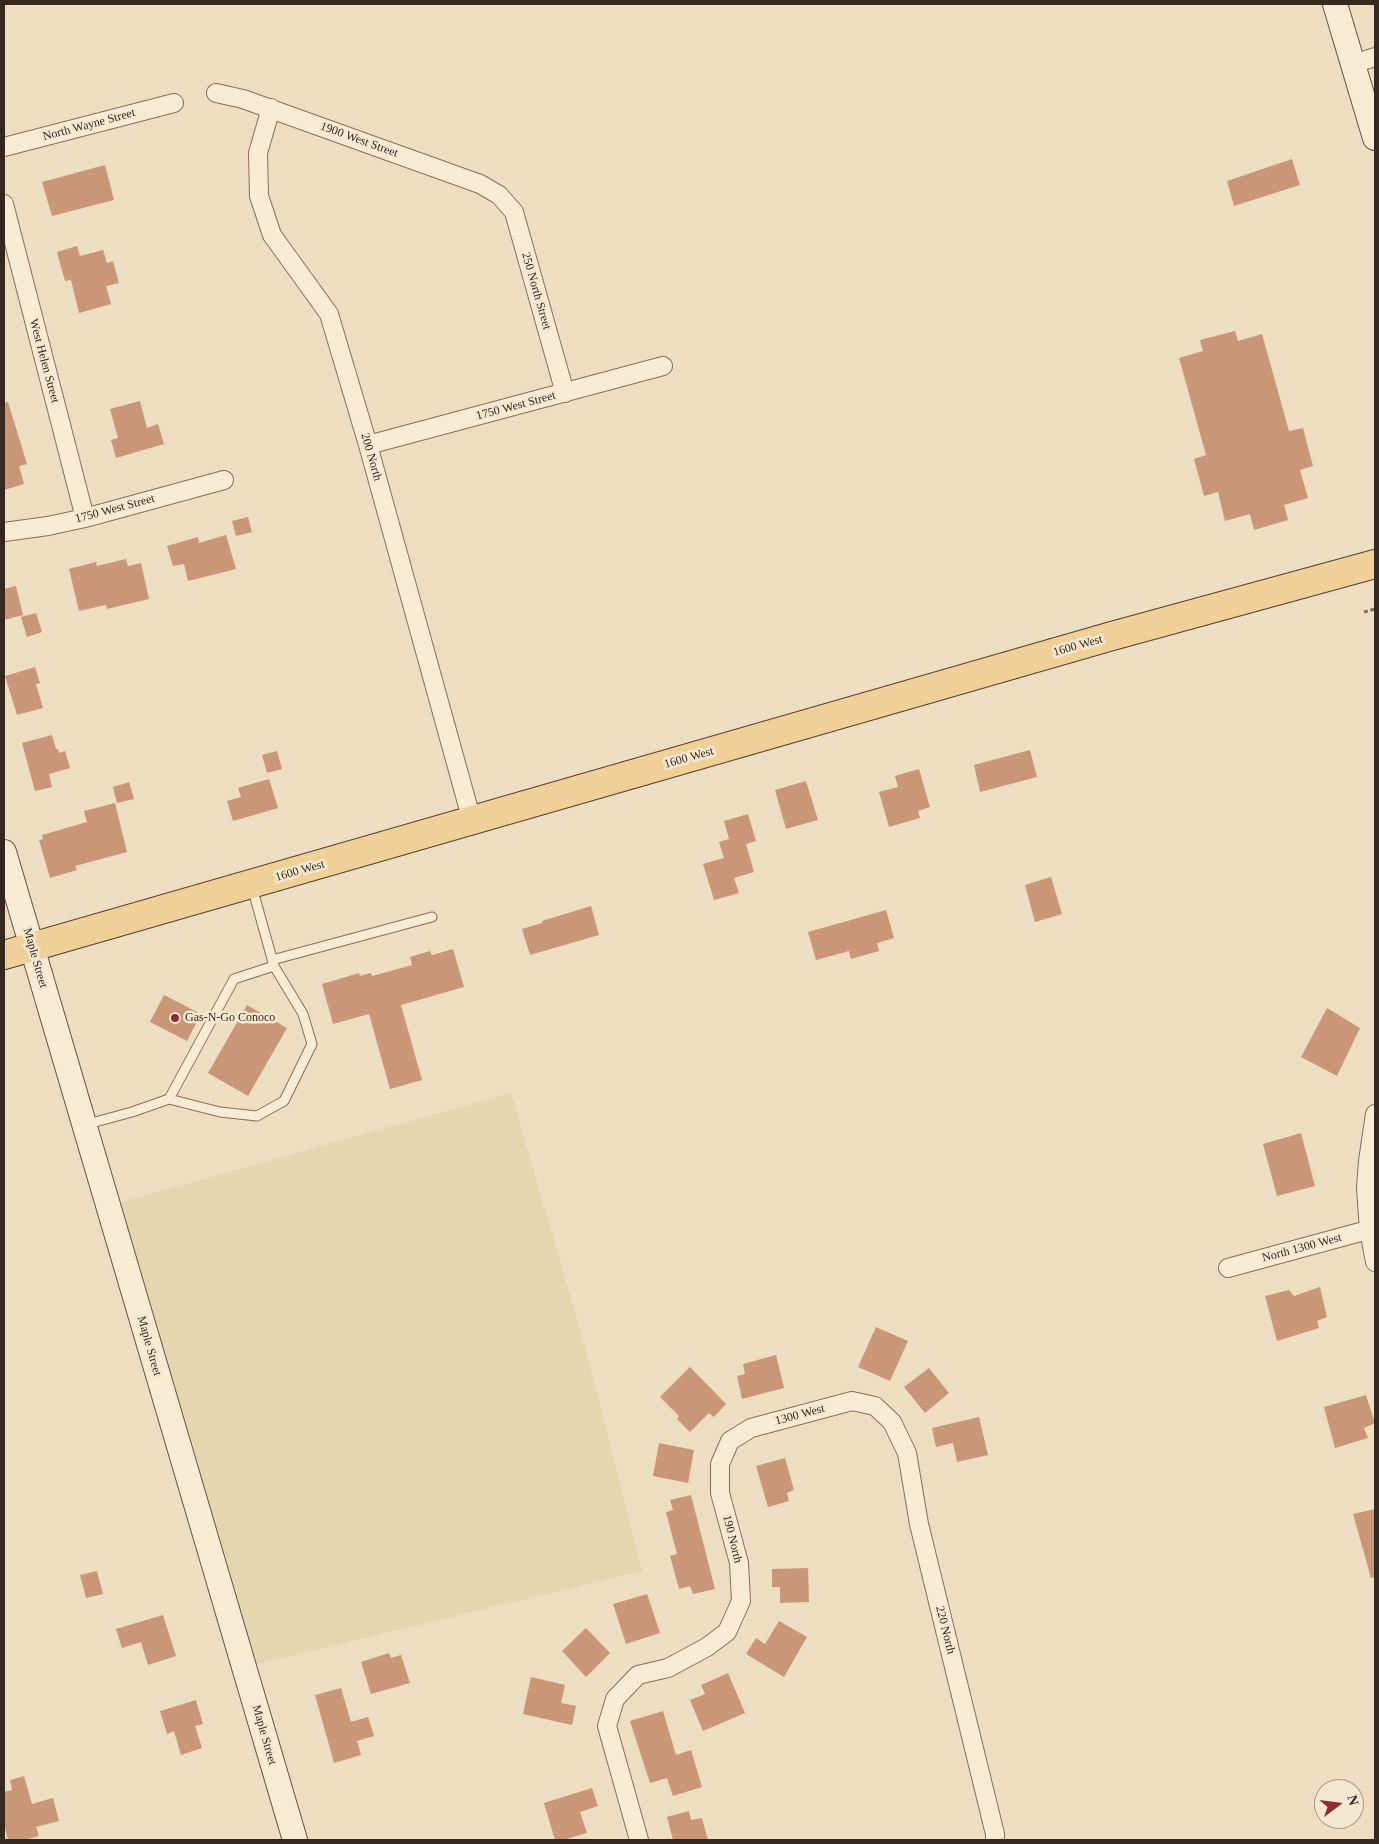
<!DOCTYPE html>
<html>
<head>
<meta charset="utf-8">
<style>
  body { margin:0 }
  #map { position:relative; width:1379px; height:1844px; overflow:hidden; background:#edddc1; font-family:"Times New Roman",serif }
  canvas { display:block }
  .frame { position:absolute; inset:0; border:5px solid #36281d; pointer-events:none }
  .north { position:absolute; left:1314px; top:1779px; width:50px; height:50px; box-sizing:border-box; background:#f4e8d1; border:1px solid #a89b89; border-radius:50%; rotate:75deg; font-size:14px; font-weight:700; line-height:20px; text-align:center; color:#36281d }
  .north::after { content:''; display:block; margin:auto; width:18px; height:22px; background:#932b31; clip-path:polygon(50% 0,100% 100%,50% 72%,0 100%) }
</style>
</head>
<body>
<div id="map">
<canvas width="1379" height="1844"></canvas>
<div class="frame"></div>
<div class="north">N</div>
</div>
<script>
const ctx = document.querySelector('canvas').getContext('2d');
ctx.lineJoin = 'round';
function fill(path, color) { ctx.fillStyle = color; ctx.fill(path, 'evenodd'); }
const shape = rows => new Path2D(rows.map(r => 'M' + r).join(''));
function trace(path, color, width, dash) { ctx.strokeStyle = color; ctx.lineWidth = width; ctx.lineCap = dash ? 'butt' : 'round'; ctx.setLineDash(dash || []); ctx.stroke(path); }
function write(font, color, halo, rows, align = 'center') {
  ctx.font = font + ' "Times New Roman",serif'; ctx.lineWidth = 5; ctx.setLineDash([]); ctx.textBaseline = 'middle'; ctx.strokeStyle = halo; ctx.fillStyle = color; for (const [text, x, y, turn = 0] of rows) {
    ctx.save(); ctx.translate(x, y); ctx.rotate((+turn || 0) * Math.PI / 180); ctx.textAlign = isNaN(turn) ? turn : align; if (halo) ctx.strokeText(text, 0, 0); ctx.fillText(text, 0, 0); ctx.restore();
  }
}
const farmland = shape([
  [511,1093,585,1347,642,1571,244,1667,108,1206]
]);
const building = shape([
  [1292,159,1300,185,1234,206,1227,181],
  [105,165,114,200,52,216,42,182],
  [77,246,80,256,103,250,107,263,113,261,119,283,106,286,111,304,79,313,71,280,65,281,57,252],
  [1235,331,1238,341,1262,334,1289,431,1303,428,1313,466,1300,470,1308,498,1284,505,1288,520,1254,530,1250,514,1225,521,1218,492,1204,496,1194,459,1206,455,1179,358,1203,351,1200,340],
  [140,401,147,428,158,424,164,444,116,458,111,440,118,438,110,409],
  [8,402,27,464,19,466,24,484,4,490,4,403],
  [248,517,252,532,236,536,232,521],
  [226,535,236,569,188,581,184,564,173,566,167,546,198,537,199,543],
  [126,559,128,566,141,563,149,599,107,609,106,605,79,611,69,569,96,562,97,566],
  [16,586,23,615,4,620,4,589],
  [36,613,42,632,27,637,21,617],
  [35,667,40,683,36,684,43,708,17,715,5,676],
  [52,735,56,749,58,749,59,753,65,751,70,768,49,774,52,787,35,791,22,743],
  [1030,750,1037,777,980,792,974,765],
  [277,751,282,769,267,773,262,755],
  [919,769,930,807,918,811,920,818,889,827,879,792,898,787,895,776],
  [269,779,278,808,233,821,227,801,241,797,238,788],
  [806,781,818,820,786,829,775,790],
  [129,782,134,799,117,803,113,787],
  [115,803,127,852,75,866,77,870,50,878,39,840,43,839,42,835,87,822,84,811],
  [748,814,756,841,746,844,754,872,734,878,739,893,714,900,703,864,724,858,719,842,729,839,724,821],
  [1051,877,1062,914,1035,922,1025,885],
  [591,906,599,935,530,955,522,929,542,923,542,921],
  [886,910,894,938,877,943,879,951,851,959,849,951,816,960,808,932],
  [453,949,464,987,401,1005,422,1080,390,1089,369,1014,333,1024,322,984,359,973,360,976,371,973,372,976,412,965,410,957,430,951,432,955],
  [164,995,201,1014,187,1041,150,1022],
  [247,1005,287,1028,248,1096,208,1073],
  [1327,1008,1360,1028,1337,1076,1301,1057],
  [1301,1133,1315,1186,1277,1196,1263,1144],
  [1320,1287,1327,1317,1317,1321,1319,1328,1277,1341,1265,1296,1289,1290,1294,1296],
  [876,1327,908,1341,890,1381,858,1367],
  [776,1355,784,1388,742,1399,737,1376,745,1374,743,1364],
  [690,1367,726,1404,714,1417,709,1413,690,1432,677,1419,679,1416,660,1397],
  [929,1368,949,1393,925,1413,904,1387],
  [1366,1395,1375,1423,1364,1428,1368,1438,1335,1448,1324,1407],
  [979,1417,988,1455,957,1462,953,1443,936,1447,932,1428],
  [659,1443,694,1450,688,1483,653,1476],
  [785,1458,794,1490,787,1493,789,1501,768,1507,756,1466],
  [691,1495,715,1589,693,1594,690,1586,679,1589,670,1556,677,1554,666,1512,673,1510,670,1500],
  [1375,1509,1375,1577,1371,1578,1353,1514],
  [808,1568,809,1602,780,1603,780,1587,772,1587,772,1569],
  [97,1571,103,1594,86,1598,80,1575],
  [647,1594,660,1633,626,1644,613,1604],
  [163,1615,176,1656,148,1665,141,1642,122,1648,116,1629],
  [779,1621,807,1637,784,1677,746,1654,756,1638,765,1644],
  [586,1628,610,1653,586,1677,562,1651],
  [389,1653,391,1658,401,1655,410,1683,371,1694,361,1662],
  [728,1673,745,1713,703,1731,690,1700,705,1694,701,1685],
  [531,1677,565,1685,561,1703,576,1706,572,1725,523,1714],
  [341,1688,351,1722,368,1717,374,1736,357,1741,361,1755,334,1763,315,1695],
  [196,1700,203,1724,195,1726,202,1748,181,1755,174,1731,167,1734,160,1711],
  [663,1711,676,1755,691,1750,702,1787,673,1796,667,1778,650,1783,630,1721],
  [24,1776,32,1804,53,1798,59,1821,36,1827,39,1836,23,1840,8,1840,4,1824,4,1792,12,1790,10,1780],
  [592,1788,598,1806,580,1812,587,1833,563,1840,555,1840,544,1803],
  [689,1811,691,1820,702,1818,708,1840,673,1840,667,1817]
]);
const path = shape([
  [1364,612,1375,609]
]);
const lane = shape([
  [272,960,432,917],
  [169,1099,234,979,274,966],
  [84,1125,132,1112,169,1099,220,1112,257,1116,284,1101,312,1044,303,1014,274,966,252,887]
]);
const street = shape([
  [1353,64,1375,57],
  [216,93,243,99,480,184,499,195,514,212,565,393],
  [271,108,258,153,259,196,272,235,329,314,368,445,472,821],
  [4,147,174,103],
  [4,204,85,518],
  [368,445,663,366],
  [4,532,48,526,85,518,224,480],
  [1375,1114,1368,1161,1366,1188,1369,1230,1375,1262],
  [1228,1268,1375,1228],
  [639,1840,607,1726,615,1699,638,1675,668,1668,707,1647,727,1632,741,1601,739,1563,720,1493,720,1464,730,1441,751,1428,852,1401,875,1406,892,1422,907,1453,919,1524,995,1834,995,1840]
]);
const secondary = shape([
  [1335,4,1375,138],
  [4,852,295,1840]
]);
const primary = shape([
  [4,955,1112,636,1375,564]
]);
const markers = [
  [175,1018,5,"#932b31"]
];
const streetNames = [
  ["North Wayne Street",89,125,-15],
  ["1900 West Street",359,140,20],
  ["250 North Street",536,291,74],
  ["West Helen Street",44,361,75],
  ["1750 West Street",516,406,-15],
  ["200 North",371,457,74],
  ["1750 West Street",115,509,-15],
  ["1600 West",1078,646,-16],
  ["1600 West",689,758,-16],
  ["1600 West",300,871,-16],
  ["Maple Street",35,958,74],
  ["North 1300 West",1302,1248,-15],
  ["Maple Street",149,1346,74],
  ["1300 West",800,1415,-15],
  ["190 North",732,1539,76],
  ["220 North",945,1630,76],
  ["Maple Street",264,1735,74]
];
const poiNames = [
  ["Gas-N-Go Conoco",185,1018]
];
fill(farmland, '#e2d7af');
fill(building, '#ca9678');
trace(lane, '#866f59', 11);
trace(street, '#866f59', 20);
trace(secondary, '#68503d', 26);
trace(primary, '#543d2e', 30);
trace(path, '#866f59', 3, [4, 2.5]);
trace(lane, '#f8ebd4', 9);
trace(street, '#f8ebd4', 18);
trace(secondary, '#f8ebd4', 24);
trace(primary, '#f0d099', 28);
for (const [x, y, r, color] of markers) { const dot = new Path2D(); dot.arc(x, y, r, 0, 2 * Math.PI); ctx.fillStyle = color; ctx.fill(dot); trace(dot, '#f4e8d1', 2); }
write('12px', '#36281d', '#f4e8d1', streetNames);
write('12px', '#36281d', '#f4e8d1', poiNames, 'left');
</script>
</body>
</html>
